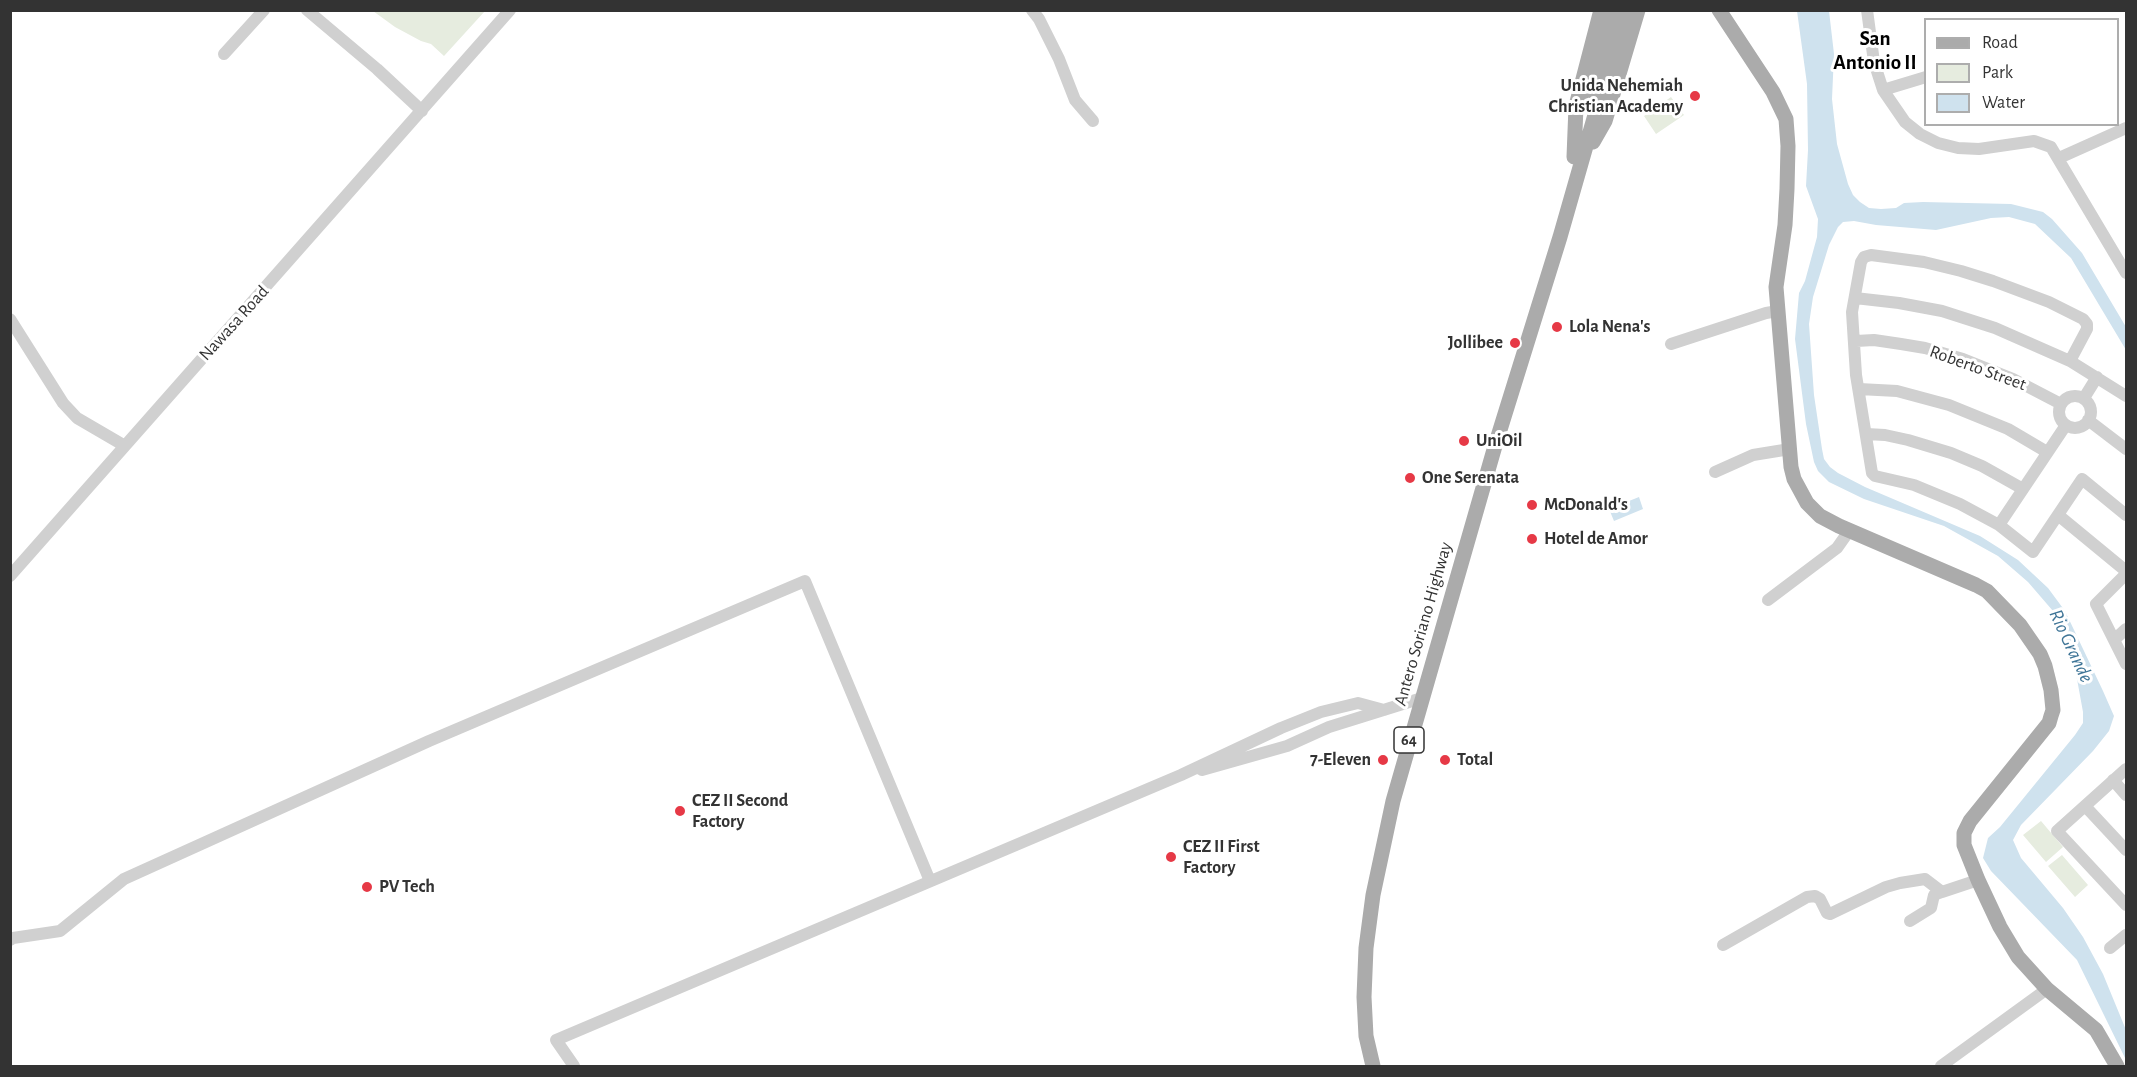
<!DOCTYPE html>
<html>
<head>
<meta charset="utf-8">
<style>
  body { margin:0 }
  #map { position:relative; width:2137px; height:1077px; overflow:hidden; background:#fff; font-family:"Alegreya Sans",sans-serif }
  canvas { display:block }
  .frame { position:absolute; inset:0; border:12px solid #333; pointer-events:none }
  .legend { position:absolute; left:1924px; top:18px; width:195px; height:108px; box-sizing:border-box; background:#fff; border:2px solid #adadad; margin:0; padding:8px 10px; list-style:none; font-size:18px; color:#333 }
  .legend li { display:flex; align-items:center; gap:12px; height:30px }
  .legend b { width:30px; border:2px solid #adadad }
</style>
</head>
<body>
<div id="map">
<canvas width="2137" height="1077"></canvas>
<div class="frame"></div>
<ul class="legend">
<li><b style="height:8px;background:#ababab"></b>Road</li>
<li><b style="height:16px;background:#e6ecdf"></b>Park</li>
<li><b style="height:16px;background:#cfe2ee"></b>Water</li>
</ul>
</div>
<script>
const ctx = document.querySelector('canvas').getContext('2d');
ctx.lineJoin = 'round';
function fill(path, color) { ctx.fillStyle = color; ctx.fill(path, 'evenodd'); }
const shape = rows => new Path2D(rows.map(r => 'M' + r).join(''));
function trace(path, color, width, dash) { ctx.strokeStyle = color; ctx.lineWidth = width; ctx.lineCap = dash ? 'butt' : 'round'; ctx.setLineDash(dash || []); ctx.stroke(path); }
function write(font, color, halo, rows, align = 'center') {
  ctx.font = font + ' "Alegreya Sans",sans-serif'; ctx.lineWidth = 6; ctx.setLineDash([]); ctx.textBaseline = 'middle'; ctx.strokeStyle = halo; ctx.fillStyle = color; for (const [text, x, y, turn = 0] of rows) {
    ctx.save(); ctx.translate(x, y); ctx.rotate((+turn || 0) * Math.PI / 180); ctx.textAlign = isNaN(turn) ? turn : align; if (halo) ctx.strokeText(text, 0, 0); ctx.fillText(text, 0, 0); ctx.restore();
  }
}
const green = shape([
  [373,11,485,11,444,56,431,44,421,41,395,27],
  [1671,97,1684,115,1656,134,1644,116],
  [2041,821,2063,847,2046,862,2023,835],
  [2062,855,2088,885,2075,897,2048,866]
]);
const water = shape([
  [1797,11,1829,11,1834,54,1832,99,1837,144,1848,184,1853,195,1860,202,1869,208,1881,209,1896,208,1904,203,1923,202,2011,204,2043,212,2052,219,2082,253,2126,327,2126,350,2071,258,2035,224,2009,217,1991,218,1936,230,1876,225,1854,221,1843,222,1838,227,1829,245,1813,297,1809,324,1814,395,1822,449,1824,459,1830,467,1838,473,1865,487,1980,536,2018,560,2048,588,2065,611,2103,691,2114,716,2109,731,2093,751,2021,825,2013,840,2021,858,2063,908,2083,937,2103,974,2126,1030,2126,1060,2077,960,1991,871,1983,858,1988,838,2000,827,2075,735,2083,723,2083,712,2073,657,2053,611,2028,582,1998,556,1944,526,1864,499,1829,482,1818,471,1814,462,1806,424,1795,339,1799,293,1805,281,1817,237,1818,219,1806,186,1808,150,1807,84],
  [1639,497,1643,509,1614,521,1609,509]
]);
const minor = shape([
  [307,10,377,69,422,111],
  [1032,10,1039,19,1059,59,1075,100,1093,121],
  [1867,10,1874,62,1883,90,1905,122,1920,134,1938,143,1958,148,1979,149,2034,141,2051,147,2126,273],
  [224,54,264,10],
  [1883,90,1926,77],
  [2059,158,2126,128],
  [1855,298,1899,303,1942,311,1995,328,2070,361,2126,396],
  [10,319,63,403,77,418,125,446],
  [1856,341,1874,340,1901,344,1925,348,1963,359,2013,379,2061,404],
  [1671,344,1766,313,1778,311],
  [2070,361,2087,329,2087,324,2083,319,2049,302,1993,281,1961,271,1924,262,1871,255,1864,257,1861,262,1852,312,1856,375,1872,473,1875,476,1914,485,1960,504,1999,525,2033,552,2082,479,2126,515],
  [1859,389,1897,391,1949,405,2008,429,2047,452],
  '2059 412a16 16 0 1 1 32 0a16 16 0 1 1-32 0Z',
  [2084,398,2097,377],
  [2088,420,2126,449],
  [1866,434,1885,435,1908,440,1951,453,1982,466,2023,489],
  [1715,472,1753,455,1790,449],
  [2058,515,2126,571],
  [1999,525,2066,425],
  [2126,574,2096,604,2126,664],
  [10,576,510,10],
  [1768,600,1837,548,1849,531],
  [2114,640,2126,629],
  [2126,769,2057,831,2126,905],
  [1202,770,1287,746,1329,727,1422,698],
  [2113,780,2126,795],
  [2085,806,2126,850],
  [1910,921,1931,908,1934,895,1942,892],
  [10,940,13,938,60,931,124,879,429,741,805,581,930,881],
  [1723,945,1807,897,1815,896,1820,899,1827,913,1830,914,1886,887,1900,883,1925,879,1942,892,1978,880],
  [2110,948,2126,935],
  [574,1066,556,1040,1181,775,1281,728,1321,712,1358,703,1384,710],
  [1941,1066,2047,989]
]);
const major = shape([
  [1719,10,1773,92,1786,119,1788,146,1787,189,1785,225,1776,287,1791,467,1794,479,1807,503,1820,516,1839,526,1976,585,1987,591,2020,625,2040,654,2045,666,2051,690,2053,710,2051,716,2049,723,1970,821,1964,833,1964,845,1978,880,2000,927,2018,957,2047,989,2096,1030,2117,1066],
  [1588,102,1613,10],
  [1593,142,1605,121,1638,10],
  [1574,157,1576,106,1601,10],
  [1373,1066,1366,1036,1364,997,1366,948,1373,895,1393,801,1495,446,1560,237,1625,10]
]);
const markers = [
  [1695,96,6,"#e63946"],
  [1557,327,6,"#e63946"],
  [1515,343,6,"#e63946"],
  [1464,441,6,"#e63946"],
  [1410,478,6,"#e63946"],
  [1532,505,6,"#e63946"],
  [1532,539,6,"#e63946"],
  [1383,760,6,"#e63946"],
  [1445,760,6,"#e63946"],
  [680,811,6,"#e63946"],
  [1171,857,6,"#e63946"],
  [367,887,6,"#e63946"]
];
const shields = [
  [1409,740,30]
];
const shieldNames = [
  ["64",1409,740]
];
const poiNames = [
  ["Unida Nehemiah",1683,86,"right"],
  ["Christian Academy",1683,107,"right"],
  ["Lola Nena's",1569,327],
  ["Jollibee",1503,343,"right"],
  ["UniOil",1476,441],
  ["One Serenata",1422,478],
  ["McDonald's",1544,505],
  ["Hotel de Amor",1544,539],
  ["7-Eleven",1371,760,"right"],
  ["Total",1457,760],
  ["CEZ II Second",692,801],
  ["Factory",692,822],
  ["CEZ II First",1183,847],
  ["Factory",1183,868],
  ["PV Tech",379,887]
];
const streetNames = [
  ["Nawasa Road",234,323,-48],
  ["Roberto Street",1978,368,20],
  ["Antero Soriano Highway",1423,624,-74]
];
const waterNames = [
  ["Rio Grande",2071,646,65]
];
const quarterNames = [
  ["San",1875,39],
  ["Antonio II",1875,63]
];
fill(green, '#e6ecdf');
fill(water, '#cfe2ee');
trace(minor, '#d0d0d0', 12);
trace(major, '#ababab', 15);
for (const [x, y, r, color] of markers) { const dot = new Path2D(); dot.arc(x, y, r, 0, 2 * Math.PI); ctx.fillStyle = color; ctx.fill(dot); trace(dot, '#fff', 2); }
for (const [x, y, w] of shields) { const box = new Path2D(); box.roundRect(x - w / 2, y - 13, w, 26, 4.5); ctx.fillStyle = '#fff'; ctx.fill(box); trace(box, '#333', 1.5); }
write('bold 16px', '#333', null, shieldNames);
write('bold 18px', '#333', '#fff', poiNames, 'left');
write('18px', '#333', '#fff', streetNames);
write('italic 20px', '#3f7597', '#fff', waterNames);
write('bold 21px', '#000', '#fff', quarterNames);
</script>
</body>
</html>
